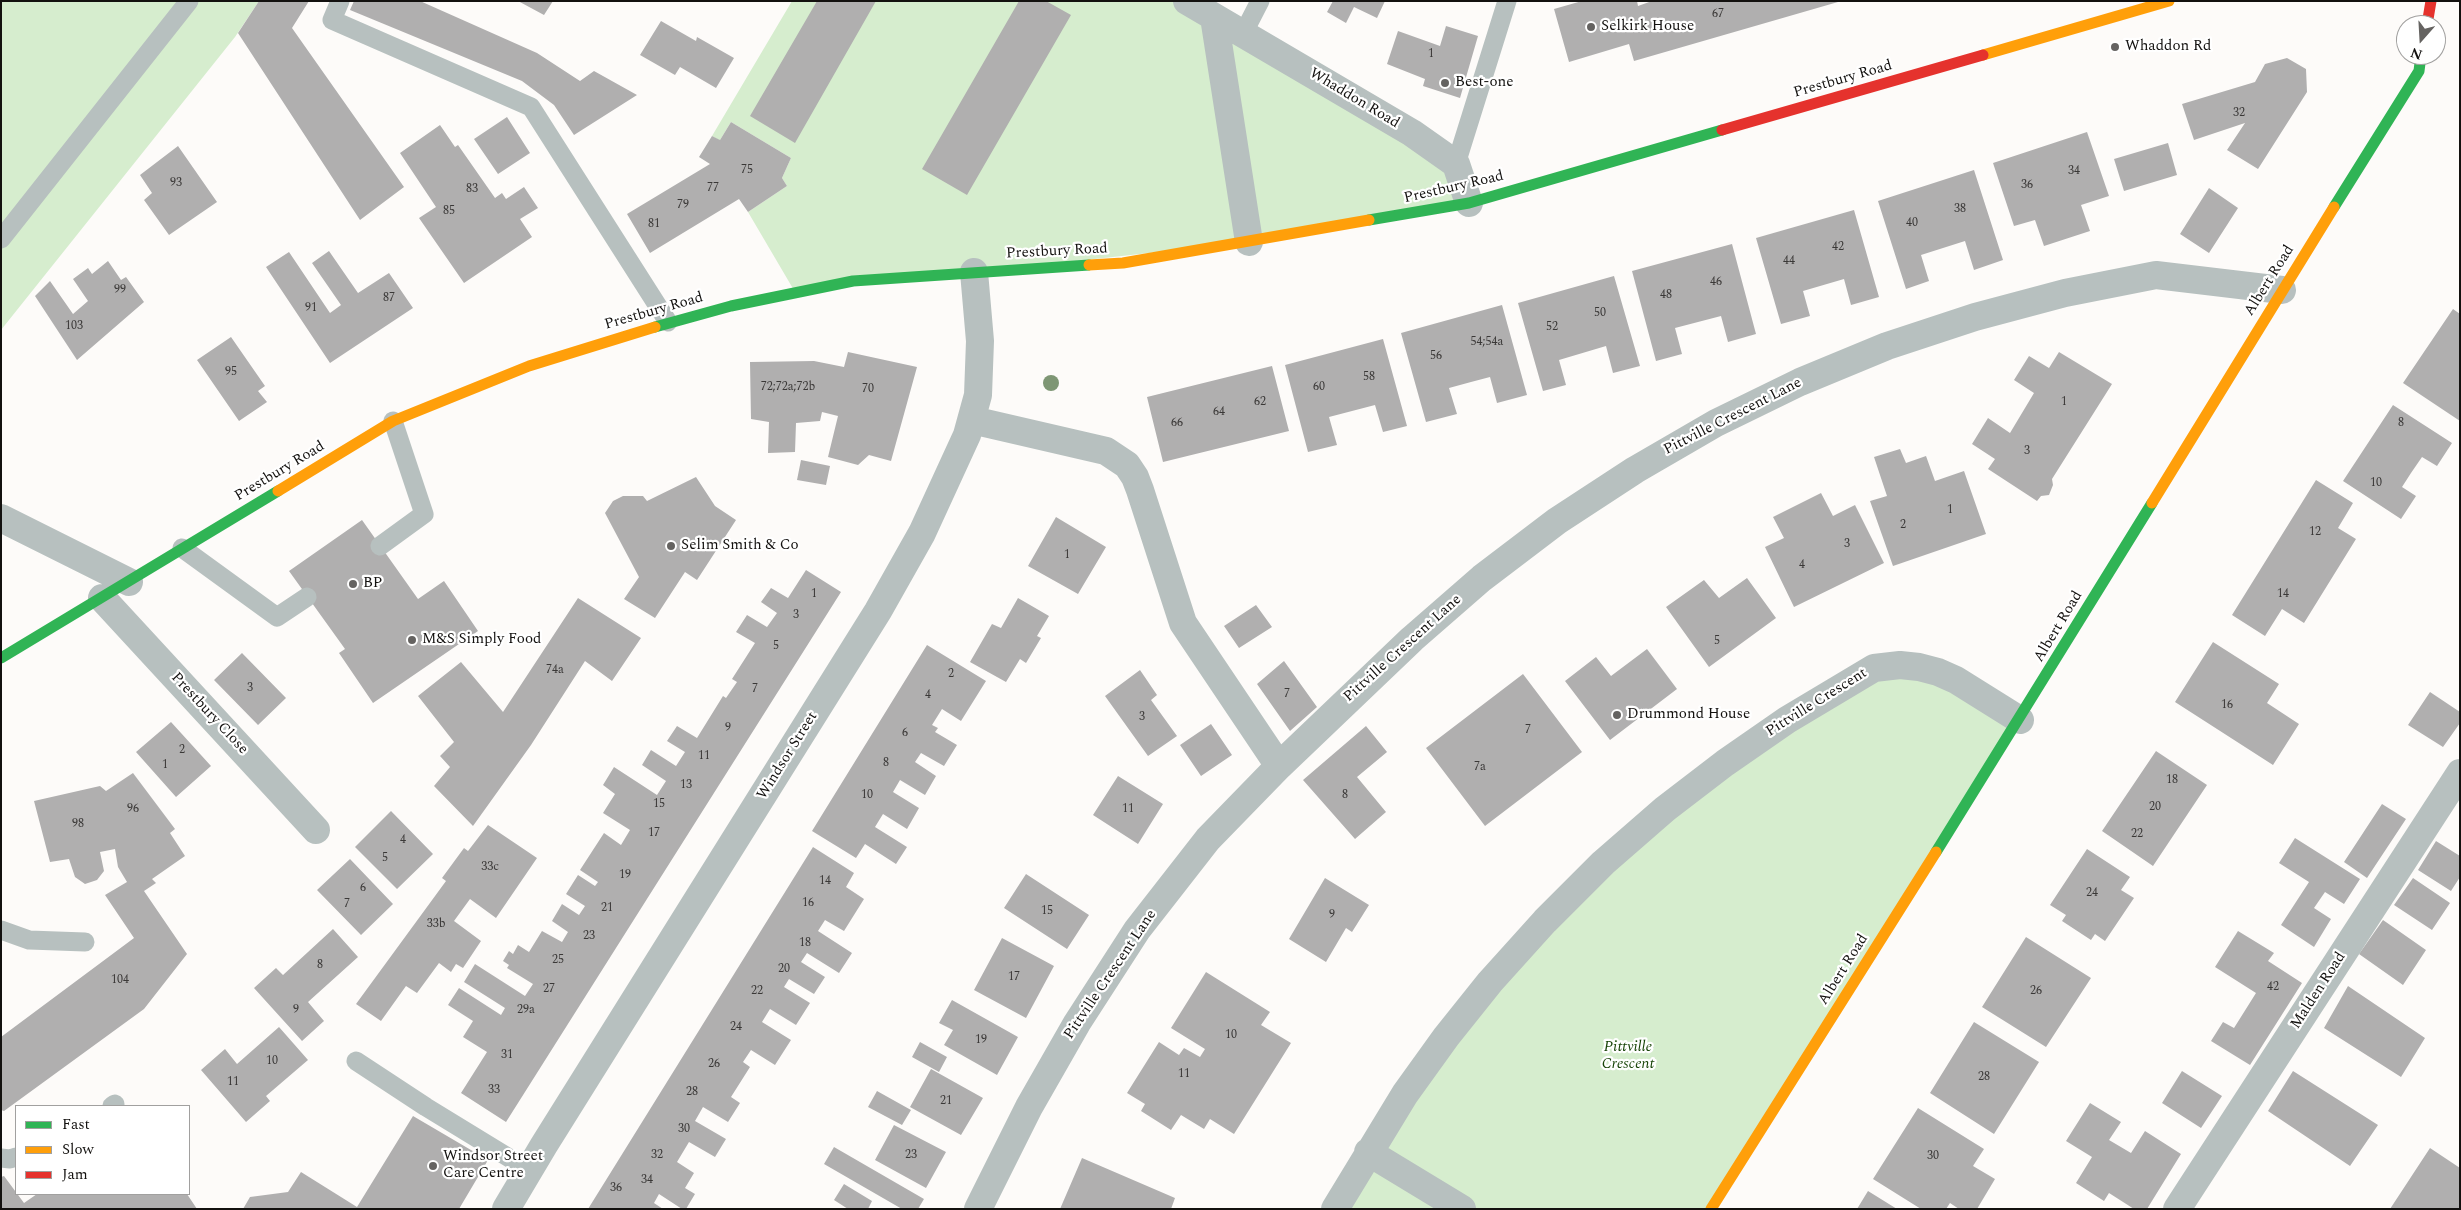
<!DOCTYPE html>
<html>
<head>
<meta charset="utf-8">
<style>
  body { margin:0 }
  #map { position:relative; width:2461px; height:1210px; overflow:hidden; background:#fdfbf9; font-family:Spectral,serif }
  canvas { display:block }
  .frame { position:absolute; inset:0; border:2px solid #13110f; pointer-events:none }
  .legend { position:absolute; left:15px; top:1105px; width:175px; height:90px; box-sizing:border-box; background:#fff; border:1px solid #a1a09f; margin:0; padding:6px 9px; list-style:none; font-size:15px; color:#13110f }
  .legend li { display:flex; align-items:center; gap:10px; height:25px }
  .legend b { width:25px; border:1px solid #a1a09f }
  .north { position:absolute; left:2396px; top:15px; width:50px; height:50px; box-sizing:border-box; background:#fff; border:1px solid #a1a09f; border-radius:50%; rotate:199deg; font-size:14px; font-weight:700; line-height:20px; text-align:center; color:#13110f }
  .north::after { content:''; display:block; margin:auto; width:18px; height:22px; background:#656361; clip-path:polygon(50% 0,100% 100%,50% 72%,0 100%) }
</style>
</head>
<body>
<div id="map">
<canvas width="2461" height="1210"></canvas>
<div class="frame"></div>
<ul class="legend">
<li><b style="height:6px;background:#30b455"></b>Fast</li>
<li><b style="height:6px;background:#ff9f0a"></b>Slow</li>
<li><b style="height:6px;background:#e5322d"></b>Jam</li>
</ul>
<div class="north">N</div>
</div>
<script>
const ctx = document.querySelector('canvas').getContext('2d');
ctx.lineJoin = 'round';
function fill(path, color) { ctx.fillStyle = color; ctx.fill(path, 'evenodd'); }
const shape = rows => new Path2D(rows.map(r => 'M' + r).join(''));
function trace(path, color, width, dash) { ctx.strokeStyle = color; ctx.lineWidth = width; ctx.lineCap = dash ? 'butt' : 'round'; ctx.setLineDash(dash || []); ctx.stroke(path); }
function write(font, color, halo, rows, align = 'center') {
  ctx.font = font + ' Spectral,serif'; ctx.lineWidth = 4.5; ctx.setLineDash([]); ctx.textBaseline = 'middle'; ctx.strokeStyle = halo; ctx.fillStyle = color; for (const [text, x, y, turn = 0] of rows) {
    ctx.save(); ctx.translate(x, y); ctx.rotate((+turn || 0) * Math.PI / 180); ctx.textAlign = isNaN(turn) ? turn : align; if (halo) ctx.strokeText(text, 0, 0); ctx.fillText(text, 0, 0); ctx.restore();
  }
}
const green = shape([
  [1,1,259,1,235,37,1,330],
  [792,1,1187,1,1456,164,1469,203,1249,242,795,292,748,212,787,186,782,178,791,158,731,122,720,140,735,149,712,136],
  [1900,665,2020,720,1711,1209,1335,1209,1405,1094,1665,809]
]);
const building = shape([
  [259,1,309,1,292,28,404,187,360,220,238,33],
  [354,1,420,1,537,53,580,81,594,71,637,95,574,135,554,105,522,81,350,10],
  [518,1,553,1,544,15],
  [817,1,876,1,795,143,750,116],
  [1019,1,1046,1,1071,15,967,195,922,169],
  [1333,1,1385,1,1377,18,1354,7,1346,23,1327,12],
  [1582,1,1637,1,1638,6,1652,1,1838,2,1634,61,1629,44,1569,62,1554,9],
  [661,21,696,41,697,37,734,58,716,88,680,67,675,75,640,55],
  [1446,26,1478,36,1460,98,1423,86,1425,79,1387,64,1398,31,1440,46],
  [2287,58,2306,69,2307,92,2258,169,2227,150,2245,123,2194,140,2182,104,2255,82,2265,64],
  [507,117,530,153,498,174,474,139],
  [731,122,791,158,782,178,787,186,748,212,739,199,650,253,627,214,710,164,699,157,712,136,720,140],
  [440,125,455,147,458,145,495,198,502,193,506,199,524,187,538,208,520,219,532,237,464,283,419,218,436,207,400,153],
  [2087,132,2109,196,2081,205,2090,231,2044,246,2035,220,2014,226,1993,163],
  [2168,143,2177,175,2124,191,2114,159],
  [178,146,217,202,169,235,144,200,152,193,140,175],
  [1974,170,2003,260,1974,270,1965,241,1921,255,1929,281,1906,289,1878,201],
  [2209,188,2238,208,2209,253,2180,234],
  [1854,210,1879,297,1851,305,1844,279,1803,291,1810,316,1781,324,1756,238],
  [1732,244,1756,334,1728,342,1721,316,1675,328,1682,354,1656,361,1632,271],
  [329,251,358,293,389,273,413,308,330,363,266,267,289,252,330,313,341,305,312,263],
  [108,261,121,280,126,277,144,302,77,360,35,296,50,281,73,314,88,301,73,279,88,268,92,274],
  [1614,276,1640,366,1613,373,1606,346,1559,360,1566,385,1543,391,1518,303],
  [1502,305,1527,395,1497,403,1490,377,1471,382,1449,388,1457,414,1426,422,1401,333],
  [2453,309,2460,314,2460,421,2403,383],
  [231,337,265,386,258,391,267,402,239,421,197,360],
  [1383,339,1407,426,1383,432,1375,405,1329,417,1337,445,1308,452,1285,365],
  [848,352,917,367,891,461,869,455,858,465,828,457,838,416,822,412,820,421,796,423,795,452,768,453,769,422,751,419,750,362,814,361,844,367],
  [2059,352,2112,384,2052,479,2053,485,2049,495,2041,496,2037,501,1988,469,1995,459,1972,444,1988,418,2010,433,2034,393,2014,380,2029,356,2049,368],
  [1272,366,1289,431,1163,462,1147,397],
  [2393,405,2452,443,2437,466,2422,457,2411,473,2402,487,2416,496,2401,519,2343,481],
  [1900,449,1906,463,1926,456,1935,481,1964,471,1986,534,1893,566,1870,501,1887,496,1874,457],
  [801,460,830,466,826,485,797,480],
  [696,477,715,506,736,520,697,580,685,572,655,618,624,599,639,577,605,513,613,501,623,496,643,496,647,501],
  [2316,480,2353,503,2338,528,2356,539,2304,623,2282,609,2265,636,2232,615],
  [1821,493,1833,516,1855,505,1884,563,1794,607,1765,547,1784,538,1773,517],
  [1056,517,1106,547,1078,594,1028,566],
  [362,520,418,599,444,581,478,631,373,703,339,653,345,649,289,571],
  [806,570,841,592,506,1122,461,1093,487,1052,463,1037,473,1021,448,1005,459,988,501,1015,505,1008,464,982,475,964,525,996,533,984,507,968,509,965,503,961,509,951,513,954,518,945,529,952,542,931,562,942,568,932,552,921,562,904,579,915,585,906,566,894,578,875,595,886,598,882,580,870,604,833,621,845,630,830,603,813,615,794,603,785,614,767,657,795,666,781,642,765,651,750,676,766,685,752,667,741,677,726,697,738,723,696,726,698,737,682,732,679,755,643,736,632,747,615,767,627,777,613,761,602,771,588,788,598],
  [1747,578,1776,618,1709,667,1666,607,1704,580,1719,598],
  [578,598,641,638,612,681,585,661,531,745,473,826,434,786,450,767,440,756,454,742,418,696,461,662,503,712],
  [1018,598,1049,616,1037,636,1041,638,1026,663,1020,659,1006,682,970,662,992,624,1001,628],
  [1256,605,1272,627,1239,648,1224,626],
  [2213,642,2279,684,2267,703,2299,724,2273,765,2175,702],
  [927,645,986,681,961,721,942,709,932,725,938,728,935,732,957,745,944,766,921,753,915,762,936,776,925,795,900,780,893,792,919,808,907,829,883,814,875,827,907,847,896,864,865,844,856,858,812,831],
  [1647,649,1677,689,1610,740,1565,681,1596,657,1611,676],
  [242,653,286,698,258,725,214,680],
  [1284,661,1317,707,1290,731,1257,684],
  [1140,670,1157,695,1151,700,1177,736,1148,756,1105,696],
  [1523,674,1582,752,1485,826,1426,748],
  [2430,692,2460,712,2460,723,2443,747,2408,725],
  [171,722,211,766,176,797,136,752],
  [1211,724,1232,755,1201,776,1180,745],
  [1366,726,1387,752,1357,777,1386,812,1355,839,1303,780],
  [2156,751,2207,785,2153,866,2102,831],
  [133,773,175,829,170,833,185,856,152,879,156,883,144,891,187,954,144,1009,4,1111,1,1110,1,1037,134,938,105,895,127,882,118,867,115,849,100,852,104,871,97,880,85,884,75,877,69,859,50,862,34,801,100,786,106,791],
  [1118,776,1163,804,1138,844,1093,815],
  [2382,804,2406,819,2367,878,2344,862],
  [391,811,433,854,397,889,355,847],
  [488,825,537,858,496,918,470,899,454,921,481,941,463,968,456,964,451,972,439,963,417,993,406,986,381,1021,356,1004,446,881,442,878,464,848,468,851],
  [2295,838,2360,879,2344,904,2325,892,2314,908,2331,919,2314,947,2281,925,2309,882,2279,863],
  [2436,841,2460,856,2460,877,2451,891,2418,870],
  [813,847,854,873,846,887,864,899,844,931,825,920,818,931,852,953,839,973,807,953,801,962,825,977,814,994,789,979,784,987,810,1003,796,1025,770,1009,762,1022,791,1040,775,1065,751,1050,743,1062,750,1067,731,1097,740,1103,728,1122,703,1107,695,1121,726,1139,715,1157,689,1142,677,1162,694,1173,685,1188,695,1194,686,1209,682,1209,659,1194,654,1203,663,1209,588,1209],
  [2087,849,2130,877,2121,890,2134,898,2105,941,2095,934,2091,940,2062,921,2066,915,2050,905],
  [350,859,393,904,361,935,317,890],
  [1026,874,1089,915,1067,949,1004,908],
  [1325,878,1369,905,1352,932,1346,928,1326,962,1289,939],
  [2413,878,2450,903,2432,930,2394,905],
  [2383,920,2426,950,2403,985,2359,954],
  [333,929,358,957,308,1002,324,1021,302,1041,254,988,276,968,283,975],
  [2238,931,2274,953,2268,961,2302,983,2250,1065,2211,1041,2223,1022,2234,1028,2256,993,2215,967],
  [2026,937,2091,978,2046,1047,1982,1007],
  [1002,938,1054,966,1026,1018,974,990],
  [1206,972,1270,1012,1261,1025,1291,1043,1234,1134,1210,1119,1204,1129,1181,1115,1171,1130,1141,1111,1145,1104,1127,1093,1159,1042,1179,1055,1184,1048,1200,1057,1205,1049,1171,1028],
  [2348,986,2425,1038,2401,1077,2324,1028],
  [952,1000,1018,1037,997,1075,944,1045,953,1030,939,1023],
  [1974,1022,2039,1062,1994,1134,1930,1093],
  [279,1027,308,1060,266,1096,270,1101,246,1122,201,1070,225,1049,237,1064],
  [920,1042,947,1057,939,1072,912,1057],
  [931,1069,983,1098,961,1135,910,1107],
  [2182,1071,2222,1096,2201,1128,2162,1103],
  [2293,1071,2378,1125,2350,1166,2268,1111],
  [877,1091,911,1110,902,1125,868,1107],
  [2090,1103,2121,1122,2109,1140,2131,1153,2145,1131,2181,1154,2147,1209,2134,1209,2109,1193,2104,1201,2076,1183,2092,1157,2066,1141],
  [1918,1108,1984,1149,1973,1166,1995,1179,1977,1209,1959,1209,1950,1203,1946,1209,1921,1209,1873,1179],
  [413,1116,488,1160,459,1209,243,1209,250,1197,288,1192,301,1172,357,1207],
  [894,1125,946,1152,926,1188,875,1160],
  [834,1147,924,1199,918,1209,902,1209,824,1164],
  [2430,1148,2460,1168,2460,1209,2390,1209],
  [1082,1158,1175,1198,1171,1209,1060,1209],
  [4,1176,24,1203,37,1194,187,1194,197,1209,1,1209,1,1177],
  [844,1184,872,1201,868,1209,848,1209,834,1200],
  [1868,1191,1897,1209,1857,1209]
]);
const lane = shape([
  [340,1,332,20,531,107,668,322],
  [1243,34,1260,1],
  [1456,164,1507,1],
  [1,239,189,1],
  [380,546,424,514,393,421],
  [182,548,277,617,307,597],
  [1,930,29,940,85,942],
  [356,1061,426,1107,529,1170],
  [112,1106,115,1104],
  [1,1158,10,1159,16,1157]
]);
const street = shape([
  [1187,1,1412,133,1456,164,1469,203],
  [1214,17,1249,242],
  [972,420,1106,451,1127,465,1135,477,1140,490,1183,623,1279,766],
  [1,518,129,582],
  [102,598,316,830],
  [1368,1152,1462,1209],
  [506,1209,544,1145,878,611,922,533,967,435,978,395,980,341,974,272],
  [978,1209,1029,1107,1077,1023,1137,930,1208,839,1279,766,1412,639,1482,578,1557,521,1635,470,1716,423,1800,382,1887,346,1975,317,2065,293,2156,275,2282,290],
  [1335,1209,1405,1094,1446,1037,1490,982,1545,921,1603,863,1665,809,1725,763,1787,720,1874,668,1900,665,1919,667,1938,672,1956,680,2020,720],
  [2177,1209,2460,773]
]);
const fast = shape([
  [2334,207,2419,71,2421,55],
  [1369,220,1469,203,1722,130],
  [655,327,731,306,853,281,1089,265],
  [1,658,278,491],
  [1936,852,2152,503]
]);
const slow = shape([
  [1983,55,2169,1],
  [1089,265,1123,263,1369,220],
  [278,491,393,421,529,366,655,327],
  [2152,503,2334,207],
  [1711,1209,1936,852]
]);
const jam = shape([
  [2427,25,2431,1],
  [1722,130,1983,55]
]);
const trees = [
  [1051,383]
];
const markers = [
  [1591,27,5,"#656361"],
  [2115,47,5,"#656361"],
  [1445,83,5,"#656361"],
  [671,546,5,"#656361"],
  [353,584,5,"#656361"],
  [412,640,5,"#656361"],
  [1617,715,5,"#656361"],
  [433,1166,5,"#656361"]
];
const numberNames = [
  ["67",1718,15],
  ["1",1431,55],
  ["32",2239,114],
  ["75",747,171],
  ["34",2074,172],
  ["93",176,184],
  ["36",2027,186],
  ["77",713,189],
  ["83",472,190],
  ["79",683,206],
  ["38",1960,210],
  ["85",449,212],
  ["40",1912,224],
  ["81",654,225],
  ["42",1838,248],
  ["44",1789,262],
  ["46",1716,283],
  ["99",120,291],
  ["48",1666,296],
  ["87",389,299],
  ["91",311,309],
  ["50",1600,314],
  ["103",74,327],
  ["52",1552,328],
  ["54;54a",1487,343],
  ["56",1436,357],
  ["95",231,373],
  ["58",1369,378],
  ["72;72a;72b",788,388],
  ["60",1319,388],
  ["70",868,390],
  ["62",1260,403],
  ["1",2064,403],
  ["64",1219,413],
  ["66",1177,424],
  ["8",2401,424],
  ["3",2027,452],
  ["10",2376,484],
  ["1",1950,511],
  ["2",1903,526],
  ["12",2315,533],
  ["3",1847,545],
  ["1",1067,556],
  ["4",1802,566],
  ["1",814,595],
  ["14",2283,595],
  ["3",796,616],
  ["5",1717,642],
  ["5",776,647],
  ["74a",555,671],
  ["2",951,675],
  ["3",250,689],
  ["7",755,690],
  ["7",1287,695],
  ["4",928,696],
  ["16",2227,706],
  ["3",1142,718],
  ["9",728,729],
  ["7",1528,731],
  ["6",905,734],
  ["2",182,751],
  ["11",704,757],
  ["8",886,764],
  ["1",165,766],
  ["7a",1480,768],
  ["18",2172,781],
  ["13",686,786],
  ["10",867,796],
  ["8",1345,796],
  ["15",659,805],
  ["20",2155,808],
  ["96",133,810],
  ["11",1128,810],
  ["98",78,825],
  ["17",654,834],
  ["22",2137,835],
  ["4",403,841],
  ["5",385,859],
  ["33c",490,868],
  ["19",625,876],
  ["14",825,882],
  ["6",363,889],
  ["24",2092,894],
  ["16",808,904],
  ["7",347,905],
  ["21",607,909],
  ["15",1047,912],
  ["9",1332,916],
  ["33b",436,925],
  ["23",589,937],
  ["18",805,944],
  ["25",558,961],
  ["8",320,966],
  ["20",784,970],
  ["17",1014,978],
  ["104",120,981],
  ["42",2273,988],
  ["27",549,990],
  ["22",757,992],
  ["26",2036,992],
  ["9",296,1011],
  ["29a",526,1011],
  ["24",736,1028],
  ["10",1231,1036],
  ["19",981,1041],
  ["31",507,1056],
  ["10",272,1062],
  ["26",714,1065],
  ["11",1184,1075],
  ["28",1984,1078],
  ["11",233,1083],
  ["33",494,1091],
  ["28",692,1093],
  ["21",946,1102],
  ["30",684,1130],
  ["32",657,1156],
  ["23",911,1156],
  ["30",1933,1157],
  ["34",647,1181],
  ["36",616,1189]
];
const poiNames = [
  ["Selkirk House",1601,27],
  ["Whaddon Rd",2125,47],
  ["Best-one",1455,83],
  ["Selim Smith & Co",681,546],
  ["BP",363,584],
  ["M&S Simply Food",422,640],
  ["Drummond House",1627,715],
  ["Windsor Street",443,1157],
  ["Care Centre",443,1174]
];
const streetNames = [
  ["Prestbury Road",1843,80,-16],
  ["Whaddon Road",1354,99,31],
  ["Prestbury Road",1454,188,-13],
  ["Prestbury Road",1057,252,-3],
  ["Albert Road",2270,281,-58],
  ["Prestbury Road",654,312,-16],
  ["Pittville Crescent Lane",1733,417,-27],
  ["Prestbury Road",280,472,-31],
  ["Albert Road",2059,627,-59],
  ["Pittville Crescent Lane",1403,649,-42],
  ["Pittville Crescent",1817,703,-32],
  ["Prestbury Close",209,714,47],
  ["Windsor Street",788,756,-58],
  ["Albert Road",1844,970,-58],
  ["Pittville Crescent Lane",1111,975,-56],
  ["Malden Road",2319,991,-57]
];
const parkNames = [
  ["Pittville",1628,1048],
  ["Crescent",1628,1065]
];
fill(green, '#d6edce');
fill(building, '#b0afaf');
trace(lane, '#b7c0bf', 19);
trace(street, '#b7c0bf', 28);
trace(fast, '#30b455', 11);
trace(slow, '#ff9f0a', 11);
trace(jam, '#e5322d', 11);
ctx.fillStyle = '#7e9674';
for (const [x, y] of trees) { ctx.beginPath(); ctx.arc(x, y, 8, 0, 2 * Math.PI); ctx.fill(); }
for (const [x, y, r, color] of markers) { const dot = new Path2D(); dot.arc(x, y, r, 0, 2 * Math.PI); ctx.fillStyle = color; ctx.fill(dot); trace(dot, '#fff', 2); }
write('12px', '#3a3837', null, numberNames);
write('15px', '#13110f', '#fff', poiNames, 'left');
write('15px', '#13110f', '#fff', streetNames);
write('italic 15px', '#174407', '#fff', parkNames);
</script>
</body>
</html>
